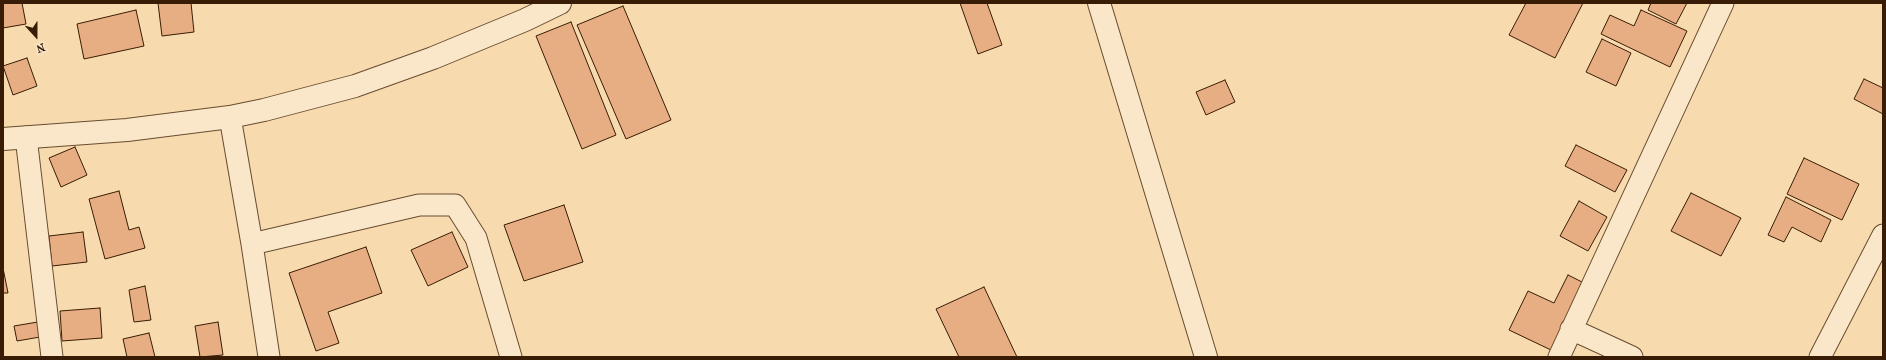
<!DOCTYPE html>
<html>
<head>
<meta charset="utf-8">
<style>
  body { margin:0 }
  #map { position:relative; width:1886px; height:360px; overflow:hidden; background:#f7daae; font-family:"IM FELL French Canon",serif }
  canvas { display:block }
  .frame { position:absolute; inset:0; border:4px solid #391c05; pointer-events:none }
  .north { position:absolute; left:16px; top:16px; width:40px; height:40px; -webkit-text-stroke:3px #fae7ca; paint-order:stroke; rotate:159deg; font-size:11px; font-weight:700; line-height:16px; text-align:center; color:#391c05 }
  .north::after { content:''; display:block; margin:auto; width:14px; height:18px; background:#391c05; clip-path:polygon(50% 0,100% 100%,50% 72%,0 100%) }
</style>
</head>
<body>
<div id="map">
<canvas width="1886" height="360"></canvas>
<div class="frame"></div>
<div class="north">N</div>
</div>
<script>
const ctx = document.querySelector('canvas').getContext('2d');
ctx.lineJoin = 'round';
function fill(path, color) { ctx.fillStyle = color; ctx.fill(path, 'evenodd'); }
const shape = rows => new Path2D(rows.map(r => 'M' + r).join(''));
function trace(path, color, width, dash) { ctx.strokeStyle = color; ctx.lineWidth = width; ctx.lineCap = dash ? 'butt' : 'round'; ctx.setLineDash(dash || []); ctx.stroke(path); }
const building = shape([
  [3,3,22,3,26,24,3,28,3,3],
  [158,3,191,3,194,32,162,36,158,3],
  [960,3,987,3,1002,45,978,54,960,3],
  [1526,3,1583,3,1555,58,1509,35,1526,3],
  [1651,3,1687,3,1676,24,1648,10,1651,3],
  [623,6,671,120,626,139,577,25,623,6],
  [136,10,144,46,84,59,77,24,136,10],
  [1641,10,1687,31,1670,67,1601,34,1610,15,1634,26,1641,10],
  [571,22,616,135,582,149,536,36,571,22],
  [1602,39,1631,53,1616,86,1586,72,1602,39],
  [27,58,37,86,13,95,3,66,27,58],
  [1864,79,1883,88,1883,114,1854,99,1864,79],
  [1225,80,1235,102,1206,115,1196,92,1225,80],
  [1576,145,1627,170,1615,192,1565,166,1576,145],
  [75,147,87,175,61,187,49,158,75,147],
  [1804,158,1859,184,1842,220,1787,194,1804,158],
  [119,191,129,230,139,227,145,248,105,259,89,199,119,191],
  [1691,193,1741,218,1721,256,1671,231,1691,193],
  [1786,197,1831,220,1821,242,1792,227,1784,242,1768,235,1786,197],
  [1579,201,1607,217,1588,251,1560,236,1579,201],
  [564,205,583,262,524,281,504,225,564,205],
  [83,232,87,262,52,266,49,236,83,232],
  [452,232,468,267,428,286,411,250,452,232],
  [366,247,382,293,328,312,339,343,316,351,289,273,366,247],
  [3,268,8,293,3,293,3,268],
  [1568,275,1584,283,1551,350,1509,330,1528,291,1554,303,1568,275],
  [145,286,151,320,134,322,129,290,145,286],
  [984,287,1017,357,959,357,936,309,984,287],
  [100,308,102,338,62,341,60,311,100,308],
  [38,322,40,337,17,341,14,326,38,322],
  [218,322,223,355,200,357,195,326,218,322],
  [149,333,155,357,127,357,123,339,149,333]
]);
const minor = shape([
  [230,117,252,244,269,357],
  [26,137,52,357],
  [252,244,419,205,455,205,476,238,511,357],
  [1571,329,1632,357],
  [1559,357,1723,3],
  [1820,357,1883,235]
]);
const tertiary = shape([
  [1099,3,1206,357],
  [3,139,127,130,230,117,264,110,355,86,433,58,525,20,560,3]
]);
fill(building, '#e8ae83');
trace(building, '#391c05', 1);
trace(minor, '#684c2f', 23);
trace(tertiary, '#684c2f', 24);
trace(minor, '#fae7ca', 21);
trace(tertiary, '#fae7ca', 22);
</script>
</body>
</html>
